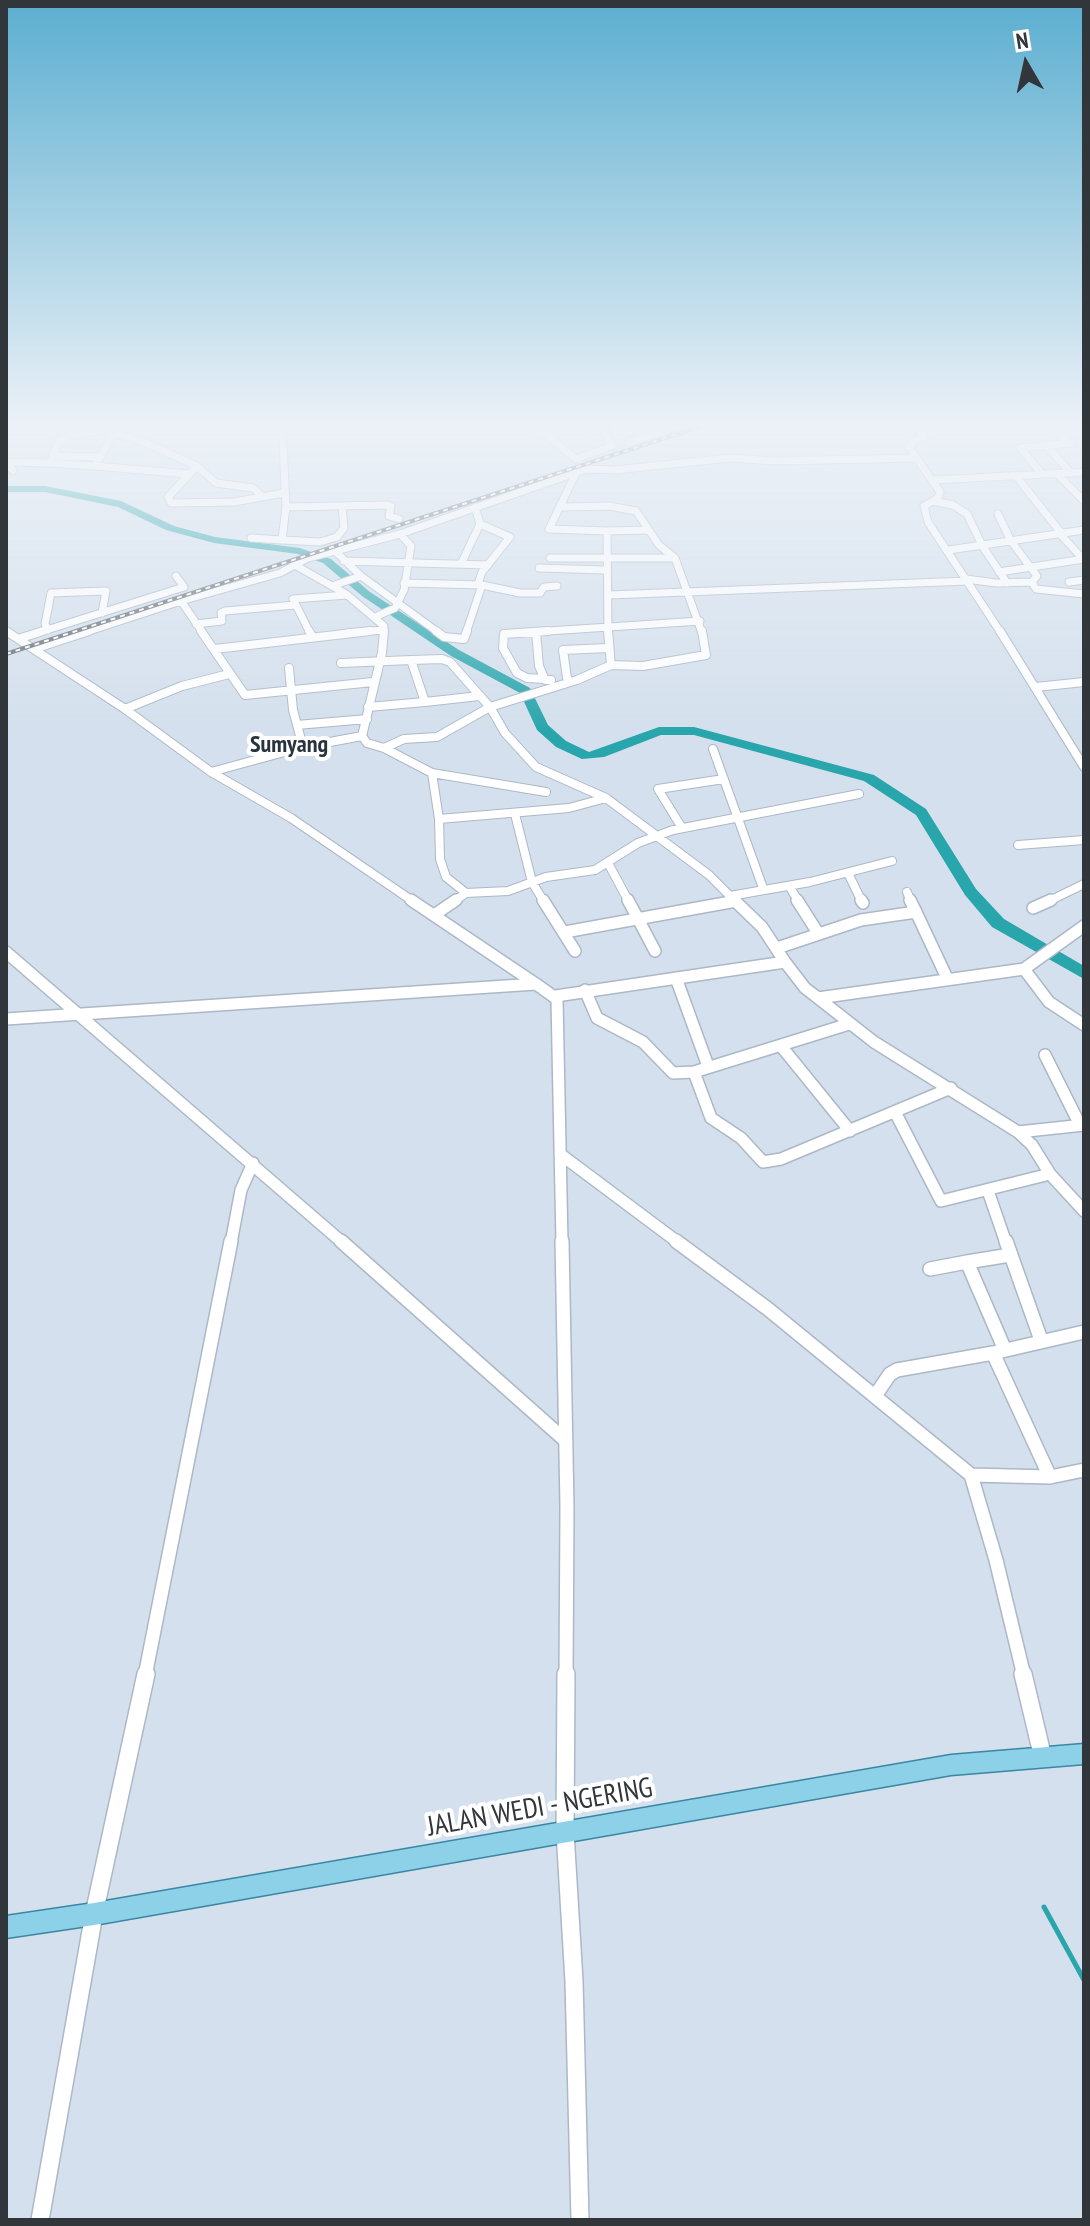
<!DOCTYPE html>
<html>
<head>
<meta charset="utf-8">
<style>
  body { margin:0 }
  #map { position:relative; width:1090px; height:2226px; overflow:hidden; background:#d4e0ed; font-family:"PT Sans Narrow",sans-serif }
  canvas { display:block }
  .frame { position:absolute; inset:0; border:8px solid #31363b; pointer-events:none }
  .north { position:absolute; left:986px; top:24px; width:80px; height:80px; -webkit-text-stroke:6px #fff; paint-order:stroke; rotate:351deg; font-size:22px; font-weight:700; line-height:32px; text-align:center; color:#31363b }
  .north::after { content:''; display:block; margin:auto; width:28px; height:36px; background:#31363b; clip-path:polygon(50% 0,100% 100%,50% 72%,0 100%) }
</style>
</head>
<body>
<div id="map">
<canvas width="1090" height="2226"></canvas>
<div class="frame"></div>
<div class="north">N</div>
</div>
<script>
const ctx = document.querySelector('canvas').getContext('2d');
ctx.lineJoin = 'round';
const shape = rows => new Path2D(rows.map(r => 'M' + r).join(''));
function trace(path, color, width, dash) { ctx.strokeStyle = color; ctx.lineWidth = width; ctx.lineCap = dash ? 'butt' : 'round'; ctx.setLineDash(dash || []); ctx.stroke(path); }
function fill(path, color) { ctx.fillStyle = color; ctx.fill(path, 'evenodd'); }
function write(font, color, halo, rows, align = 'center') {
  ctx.font = font + ' "PT Sans Narrow",sans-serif'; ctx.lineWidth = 8; ctx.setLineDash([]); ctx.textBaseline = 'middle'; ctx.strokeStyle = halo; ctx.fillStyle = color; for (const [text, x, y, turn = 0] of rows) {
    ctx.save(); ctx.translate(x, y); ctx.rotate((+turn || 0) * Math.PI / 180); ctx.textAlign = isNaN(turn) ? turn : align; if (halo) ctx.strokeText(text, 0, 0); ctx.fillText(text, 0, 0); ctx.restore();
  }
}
const stream = shape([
  [1044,1907,1084,1980]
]);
const river = shape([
  [6,486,45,486,121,501,174,526,215,537,300,548,331,559,370,592,459,650,530,688,548,725,566,741,589,752,659,727,694,727,874,775,926,809,976,889,1004,919,1084,966,1084,979,992,927,965,895,916,815,864,781,694,735,661,735,604,757,582,759,556,747,537,730,520,693,451,656,362,596,323,563,298,554,214,543,166,530,118,507,45,492,6,492,6,486]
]);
const minorFar4 = shape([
  [115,421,114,433,95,466,189,474],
  [519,421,546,434,576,459,612,446,600,421],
  [558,421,569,431,603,426],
  [912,421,924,437,912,442,909,447,940,492,938,498,924,506,928,522,1001,633],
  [1050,421,1047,425,1071,443],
  [114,433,141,441,197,466,216,483,253,488,262,496],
  [629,442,695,421],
  [1046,445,1071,473],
  [55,456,100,457],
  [50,463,95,466],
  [197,466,168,497,171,503,234,502,284,493],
  [13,470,8,466,10,462,50,463,59,441,68,435,112,429],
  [576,473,549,529,607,531],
  [1042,474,1020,448,1071,443],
  [1057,474,1084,501],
  [1016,476,1062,534],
  [934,480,1084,472],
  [933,501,953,505,967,514,983,547,1007,583],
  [286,507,388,505,391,506,389,516,399,519],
  [562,507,609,506,636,511,659,545,675,558,702,633],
  [998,514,1011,541,1037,576,1032,582],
  [1060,534,1084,560],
  [251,538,282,540,286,507,282,421],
  [282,540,320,542,337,537,344,528,342,506],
  [949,550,1084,530],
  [335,551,361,576,439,633],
  [550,558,675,558],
  [344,561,488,565],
  [462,562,480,524],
  [293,564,346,594,384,626,383,633],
  [539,568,606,570],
  [999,572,1084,559],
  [966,579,996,583,1032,582,1036,589,1084,594],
  [1069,582,1084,580],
  [404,583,482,585,520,593,540,593,544,587,557,586],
  [332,586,361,576],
  [609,595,967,581],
  [375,617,395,608,404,590,411,546,400,534],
  [196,624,222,621,221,613,225,611,295,605],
  [48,630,45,624,51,593,106,591,102,613],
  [6,631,9,633],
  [37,633,184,587,176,576],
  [83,633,181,601],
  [203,633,181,601,280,573,308,558,400,534,586,469,615,470,730,458,776,461,917,458],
  [310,633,293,599,347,595],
  [347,633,383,630],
  [466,633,482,585,478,584,482,572,510,537,480,524,475,507],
  [518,633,700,621],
  [608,633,607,531,648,530]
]);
const minorFar3 = shape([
  [6,631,125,709,211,772,291,818,414,902],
  [201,631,245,695,373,682],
  [309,631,312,636],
  [384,631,382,653,362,736,367,743,384,748,432,773,439,819,440,859,446,877,466,893],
  [436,631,444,637,464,639,467,631],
  [608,631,611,665],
  [702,631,706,655,643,666,611,665,577,680,490,707,505,733,536,767,606,798,709,875,736,902],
  [1000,631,1084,767],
  [536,632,539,666,545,680,551,680],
  [18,639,43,631],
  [34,649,89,631],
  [215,649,370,631],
  [341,663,411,660,425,702,368,707],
  [289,668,293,710,303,747,362,736],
  [567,678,563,650,608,648],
  [544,679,527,678,517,673,503,648,504,634,548,631],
  [1036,687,1084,682],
  [425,702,479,696],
  [125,709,182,686,229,674],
  [297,725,367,719],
  [384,748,404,739,437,737,490,707,450,662,442,659,411,660],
  [713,749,763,888],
  [211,772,303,747],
  [432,773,546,792],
  [515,814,532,882,544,902],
  [439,819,569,808,606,798],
  [682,828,658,789,724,779],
  [1018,845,1084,840],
  [608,863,629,902],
  [848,873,862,902],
  [789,886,799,902],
  [907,892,911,902],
  [730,896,810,882,892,861],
  [453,902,466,893,508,891,546,877,595,870,638,843,673,830,859,794],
  [733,902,736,901],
  [1047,902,1084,884]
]);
const minorFar2 = shape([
  [411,900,536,984],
  [543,900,575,951],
  [628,900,655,951],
  [734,900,762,927,785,962],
  [797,900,818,933],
  [861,900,863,903],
  [910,900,916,912],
  [1033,908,1051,900],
  [434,915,456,900],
  [565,932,736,901],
  [777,948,861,920,916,912,947,978],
  [6,952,343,1243],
  [1024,969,1084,926],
  [676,978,708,1066],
  [585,990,597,1018,643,1042,673,1073,694,1072,849,1024],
  [556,996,785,962,805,988,818,998,1024,969,1049,1002,1084,1025],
  [818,998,874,1042,1018,1132,1032,1145,1050,1174,1084,1211],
  [6,1019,536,984,557,999,562,1243],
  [781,1046,850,1131],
  [1045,1055,1080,1125],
  [694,1072,711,1118,741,1138,763,1162,781,1159,951,1088],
  [895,1112,941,1201,1050,1174],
  [1018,1132,1084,1125],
  [560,1154,679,1243],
  [988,1191,1006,1243],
  [231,1243,241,1190,253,1163]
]);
const minorFar1 = shape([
  [341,1241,566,1441],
  [562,1241,567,1507,566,1676],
  [676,1241,768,1309,971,1475,996,1560,1024,1676],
  [1006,1241,1041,1340],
  [967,1262,1010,1255],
  [930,1269,967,1262,1005,1350],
  [993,1353,1050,1477],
  [875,1396,890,1374,897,1370,993,1353,1084,1332],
  [971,1475,1050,1477,1084,1470],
  [145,1676,231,1241]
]);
const minor = shape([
  [566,1674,565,1832,574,1981,580,2220],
  [1023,1674,1043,1758],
  [40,2220,94,1914,146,1674]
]);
const major = shape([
  [1084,1744,1084,1764,951,1775,94,1925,6,1938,6,1916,94,1903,951,1755,1084,1744]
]);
const rail = shape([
  [6,654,717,421]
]);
const farQuarternames = [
  ["Sumyang",289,745]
];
const nearStreetnames = [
  ["JALAN WEDI - NGERING",540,1808,-10]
];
trace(stream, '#29a5ac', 5);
fill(river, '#29a5ac');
trace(minorFar4, '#acb8c5', 9);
trace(minorFar3, '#acb8c5', 10);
trace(minorFar2, '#acb8c5', 14);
trace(minorFar1, '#acb8c5', 16);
trace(minor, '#acb8c5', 20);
trace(major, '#3a87a2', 3);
trace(minorFar4, '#fff', 7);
trace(minorFar3, '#fff', 8);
trace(minorFar2, '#fff', 11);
trace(minorFar1, '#fff', 13);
trace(minor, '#fff', 17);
fill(major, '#8cd1e8');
trace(rail, '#636b72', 4);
trace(rail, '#fff', 2, [5]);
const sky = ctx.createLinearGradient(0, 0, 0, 732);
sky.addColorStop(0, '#5baed0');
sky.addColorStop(0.58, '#ecf1f7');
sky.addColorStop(1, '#ecf1f700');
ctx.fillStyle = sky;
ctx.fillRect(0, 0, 1090, 732);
write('bold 24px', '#29333d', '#fff', farQuarternames);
write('28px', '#31363b', '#fff', nearStreetnames);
</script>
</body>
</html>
